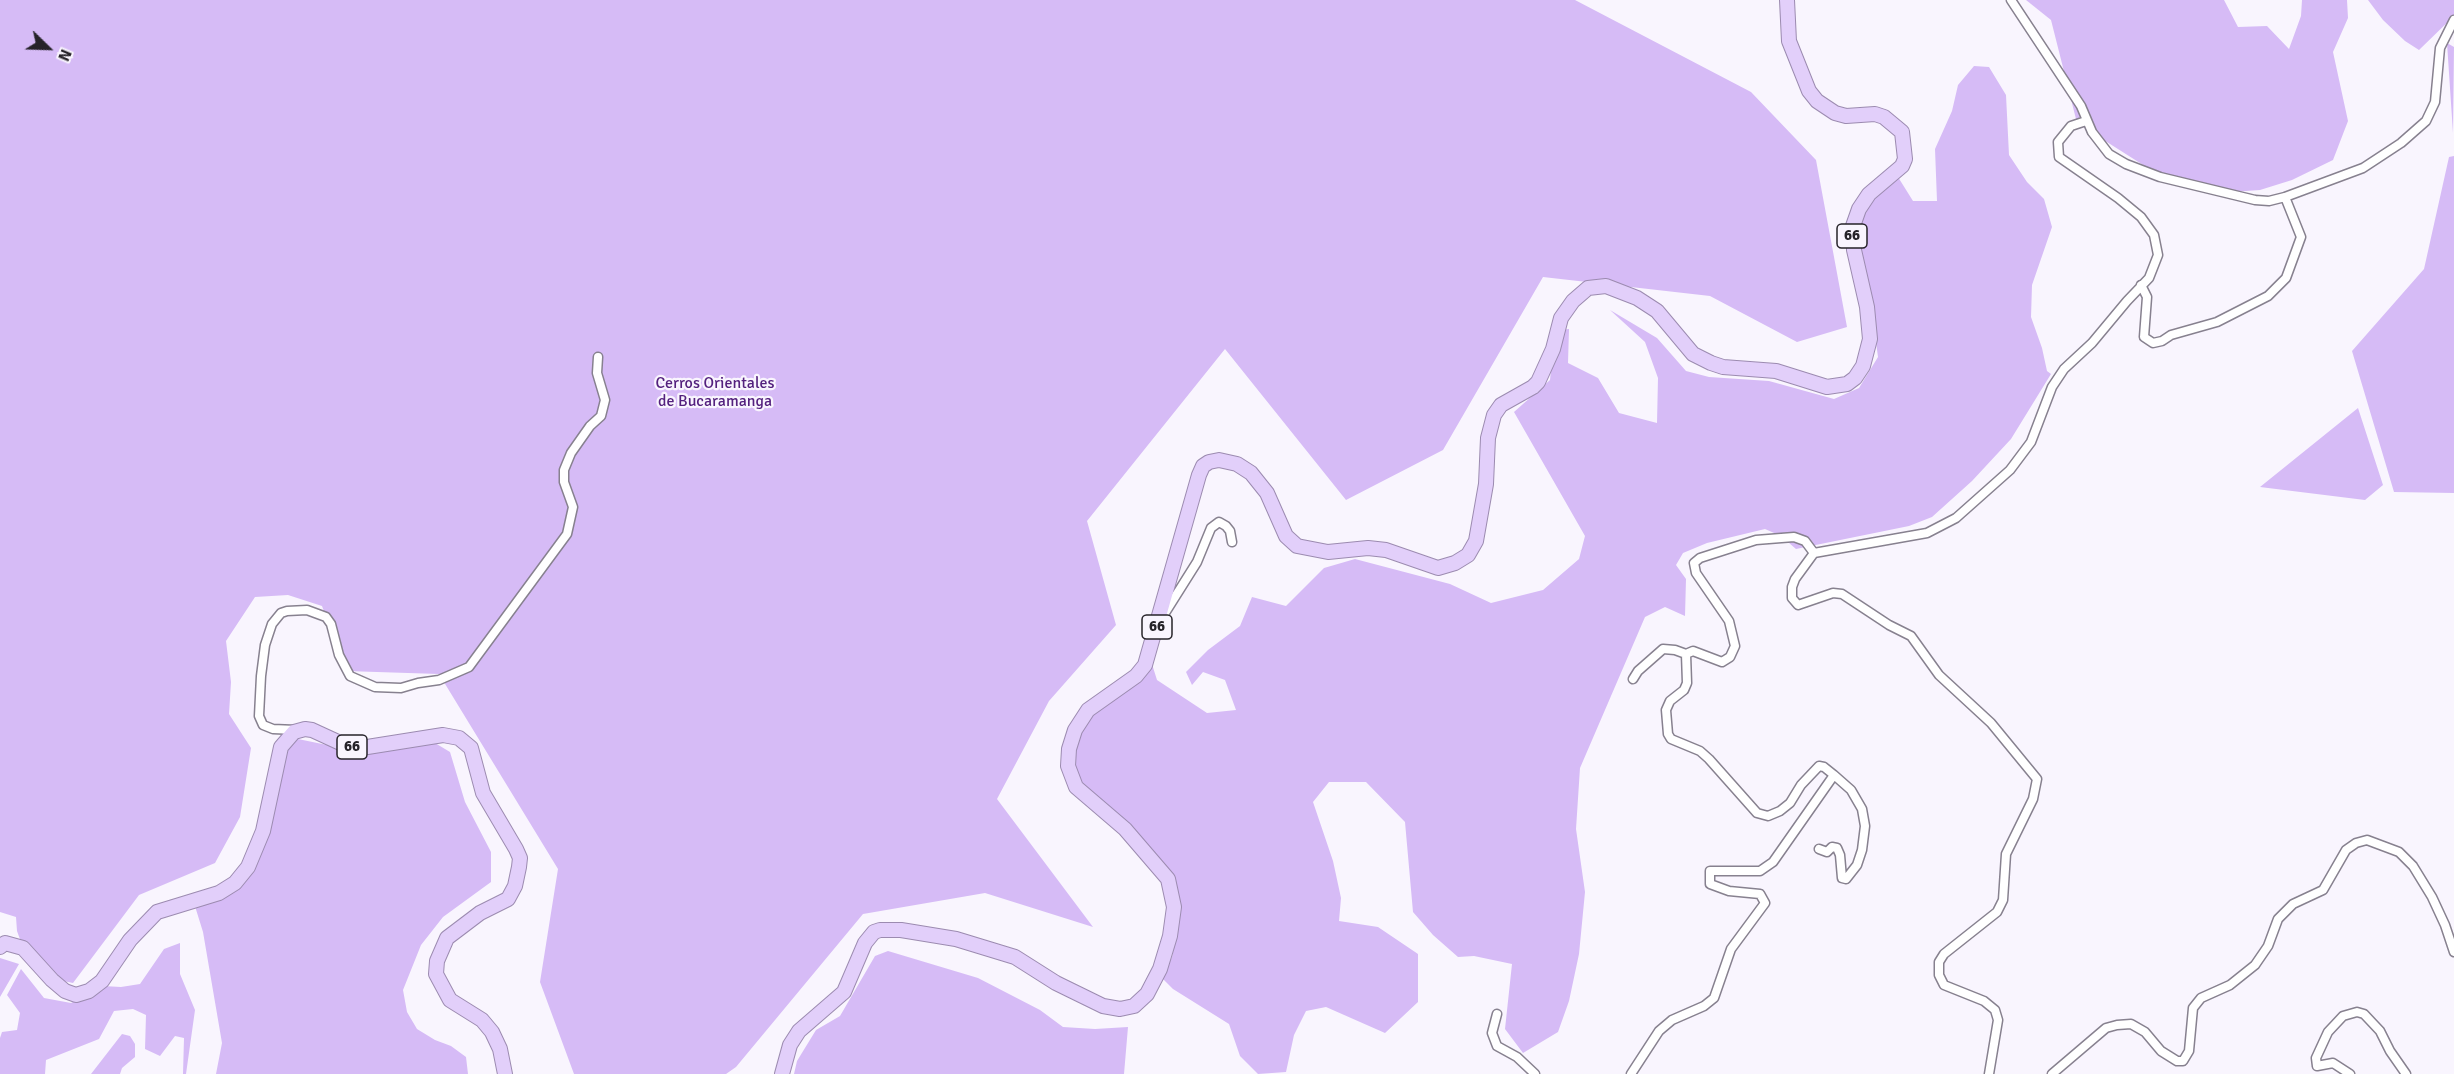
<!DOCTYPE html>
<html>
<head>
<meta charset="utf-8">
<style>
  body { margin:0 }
  #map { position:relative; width:2454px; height:1074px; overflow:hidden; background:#f9f5fe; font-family:Signika,sans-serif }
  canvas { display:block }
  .north { position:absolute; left:18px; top:18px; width:60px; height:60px; -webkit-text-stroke:4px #f9f5fe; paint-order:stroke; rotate:113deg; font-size:16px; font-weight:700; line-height:24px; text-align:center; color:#262329 }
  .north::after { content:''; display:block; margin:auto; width:21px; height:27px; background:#262329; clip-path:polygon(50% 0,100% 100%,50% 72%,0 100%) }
</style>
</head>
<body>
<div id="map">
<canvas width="2454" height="1074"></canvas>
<div class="north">N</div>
</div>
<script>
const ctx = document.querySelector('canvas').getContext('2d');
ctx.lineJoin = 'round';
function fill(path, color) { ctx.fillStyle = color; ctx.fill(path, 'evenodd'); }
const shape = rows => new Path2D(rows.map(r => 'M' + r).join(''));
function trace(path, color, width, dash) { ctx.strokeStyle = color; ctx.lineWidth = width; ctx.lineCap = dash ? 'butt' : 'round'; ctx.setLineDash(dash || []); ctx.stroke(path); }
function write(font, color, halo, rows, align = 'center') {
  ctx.font = font + ' Signika,sans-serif'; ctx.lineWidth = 4.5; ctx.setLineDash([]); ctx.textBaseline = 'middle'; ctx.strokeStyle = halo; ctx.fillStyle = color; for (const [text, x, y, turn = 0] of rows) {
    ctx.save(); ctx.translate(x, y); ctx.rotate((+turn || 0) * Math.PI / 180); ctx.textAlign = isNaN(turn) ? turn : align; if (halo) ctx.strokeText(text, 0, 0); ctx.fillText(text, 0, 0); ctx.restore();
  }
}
const green = shape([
  [0,0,1575,0,1751,92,1816,160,1847,327,1797,342,1710,296,1543,277,1443,450,1346,500,1225,349,1087,521,1116,625,1049,701,997,799,1093,927,985,893,863,914,736,1067,726,1074,574,1074,540,982,558,869,439,674,346,671,322,606,288,595,255,597,226,641,231,682,229,714,251,748,240,817,215,863,139,895,73,983,49,978,25,953,17,931,16,917,0,912],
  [2026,0,2224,0,2238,27,2267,26,2289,49,2301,16,2302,0,2347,0,2348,18,2333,52,2348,121,2333,160,2292,180,2260,190,2217,193,2151,170,2077,123,2051,20],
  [2368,0,2454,0,2454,16,2419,50,2405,41,2383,20],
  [2447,43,2454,47,2453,133],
  [1974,66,1989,67,2006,95,2009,155,2027,182,2044,199,2052,227,2032,285,2031,317,2042,348,2047,371,2051,374,2011,439,1972,481,1932,517,1909,526,1796,549,1781,536,1765,529,1707,543,1683,553,1676,565,1686,579,1685,616,1665,607,1645,617,1580,768,1576,829,1585,892,1579,954,1569,1001,1558,1032,1523,1053,1505,1029,1512,964,1474,956,1458,957,1433,935,1413,912,1405,822,1366,782,1329,782,1313,802,1333,861,1341,898,1339,921,1378,927,1418,954,1418,1002,1385,1033,1326,1007,1306,1011,1294,1035,1286,1072,1258,1074,1240,1056,1229,1024,1173,989,1162,978,1172,957,1180,917,1173,884,1131,827,1076,777,1072,753,1075,732,1098,706,1151,661,1157,680,1207,713,1236,710,1225,680,1203,672,1192,685,1186,672,1208,650,1240,626,1252,597,1286,606,1324,568,1355,559,1450,584,1491,603,1543,590,1579,559,1585,536,1514,412,1550,380,1555,330,1569,329,1568,363,1598,378,1619,413,1657,423,1658,378,1645,342,1610,310,1657,338,1686,371,1709,377,1769,381,1834,399,1859,388,1878,357,1871,306,1853,238,1863,206,1898,177,1913,201,1937,201,1935,149,1952,111,1958,85],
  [2454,156,2454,493,2394,492,2352,351,2424,269,2449,157],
  [2358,408,2383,485,2365,500,2260,487],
  [298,739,327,745,382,748,430,740,450,752,465,802,491,852,491,882,443,917,421,945,403,990,407,1012,417,1029,435,1040,451,1046,466,1057,468,1074,216,1074,222,1043,203,932,194,903,226,895,256,836,284,745],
  [180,943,180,974,195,1010,186,1074,183,1074,184,1038,175,1036,160,1056,145,1049,146,1015,133,1009,114,1011,99,1039,46,1060,45,1074,0,1074,0,1038,2,1032,17,1030,20,1013,7,995,21,969,44,998,71,1003,103,986,121,987,140,984,164,949],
  [888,951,978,978,1040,1010,1063,1027,1095,1029,1128,1027,1124,1074,794,1074,797,1061,816,1030,840,1016,875,956],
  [0,958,19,964,0,997],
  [122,1034,130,1036,135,1044,135,1057,122,1068,120,1074,91,1074]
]);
const minor = shape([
  [2011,0,2081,106,2092,132,2109,154,2126,164,2160,177,2255,200,2269,201,2285,197,2363,168,2401,143,2426,121,2435,102,2440,48,2454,20],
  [2141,285,2147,297,2144,337,2153,343,2162,341,2171,335,2217,322,2268,296,2286,278,2301,237,2285,197],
  [1814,553,1927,533,1956,518,2010,470,2031,442,2052,387,2064,369,2092,343,2127,301,2149,278,2158,255,2154,235,2141,217,2118,198,2059,157,2058,142,2071,126,2086,121],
  [1163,616,1197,562,1211,528,1219,522,1226,526,1230,531,1232,542],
  [1633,679,1638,671,1663,649,1675,650,1686,654],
  [296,730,273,729,263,725,259,716,261,676,265,645,272,624,281,613,287,611,307,610,326,617,331,624,339,655,350,676,375,687,401,688,418,683,439,680,469,667,567,534,573,507,564,482,564,470,571,453,590,426,601,416,605,400,597,373,598,357],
  [1819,849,1827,852,1832,847,1837,848,1840,855,1842,878,1846,879,1857,865,1862,850,1865,826,1862,809,1851,790,1834,775],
  [1497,1014,1492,1033,1497,1046,1517,1057,1535,1074],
  [1631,1074,1659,1031,1672,1020,1704,1006,1714,998,1731,949,1765,903,1760,894,1729,891,1710,884,1710,871,1760,871,1773,862,1834,775,1824,767,1819,766,1801,785,1790,803,1780,811,1768,816,1757,813,1709,759,1700,751,1671,739,1668,734,1666,710,1670,701,1684,690,1687,683,1686,654,1693,651,1722,662,1730,657,1735,646,1729,621,1696,573,1694,563,1700,558,1756,540,1794,537,1805,541,1814,553,1795,579,1792,587,1792,598,1798,605,1833,593,1842,594,1889,625,1911,636,1939,675,1991,723,2037,779,2033,799,2006,854,2003,900,1997,912,1944,954,1939,962,1939,975,1944,985,1984,1001,1995,1010,1998,1020,1989,1074],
  [2052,1074,2106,1028,2117,1025,2131,1024,2145,1032,2161,1051,2177,1061,2183,1061,2189,1051,2193,1008,2201,998,2230,985,2255,965,2268,946,2278,919,2293,904,2323,890,2346,850,2356,843,2367,840,2399,852,2413,866,2432,897,2445,925,2454,952],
  [2350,1074,2333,1063,2317,1066,2316,1058,2328,1032,2343,1016,2357,1012,2364,1014,2380,1031,2390,1051,2406,1074]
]);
const trunk = shape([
  [0,947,5,943,23,948,52,980,65,991,76,995,89,991,102,981,130,940,157,912,219,893,235,883,248,867,263,831,281,747,294,732,305,729,312,730,349,747,361,748,443,735,459,738,471,748,483,793,516,849,520,858,519,867,515,886,508,899,480,913,447,938,437,961,436,974,450,1000,482,1020,492,1032,500,1049,505,1074],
  [782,1074,790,1045,799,1031,844,992,865,943,874,932,880,930,901,930,956,939,1015,957,1056,983,1103,1006,1120,1009,1134,1006,1147,994,1160,969,1170,936,1174,907,1168,879,1125,829,1076,787,1068,766,1069,749,1075,730,1088,710,1136,676,1145,665,1199,475,1203,466,1209,462,1219,460,1237,464,1251,473,1267,493,1286,536,1297,546,1328,552,1368,548,1386,550,1438,568,1455,563,1468,555,1476,541,1486,484,1488,438,1494,415,1501,405,1533,387,1538,382,1553,349,1561,318,1573,301,1588,288,1606,286,1637,298,1657,311,1693,354,1711,363,1723,367,1776,371,1827,387,1847,384,1855,378,1863,366,1870,339,1867,307,1854,250,1853,226,1859,209,1869,194,1902,166,1905,159,1902,132,1884,117,1875,114,1846,116,1835,113,1817,101,1809,91,1789,41,1787,0]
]);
const shields = [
  [1852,236,30],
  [1157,627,30],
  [352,747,30]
];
const shieldNames = [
  ["66",1852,236],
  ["66",1157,627],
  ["66",352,747]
];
const parkNames = [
  ["Cerros Orientales",715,384],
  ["de Bucaramanga",715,402]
];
fill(green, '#d6bbf6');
trace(minor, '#87818f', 11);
trace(trunk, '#9c8bb0', 16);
trace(minor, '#fff', 8);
trace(trunk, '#e2cffa', 14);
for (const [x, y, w] of shields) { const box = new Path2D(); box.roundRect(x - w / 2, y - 12, w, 24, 4.5); ctx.fillStyle = '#f9f5fe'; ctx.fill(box); trace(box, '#262329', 1.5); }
write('bold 15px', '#262329', null, shieldNames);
write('16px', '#54217e', '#f9f5fe', parkNames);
</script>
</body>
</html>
